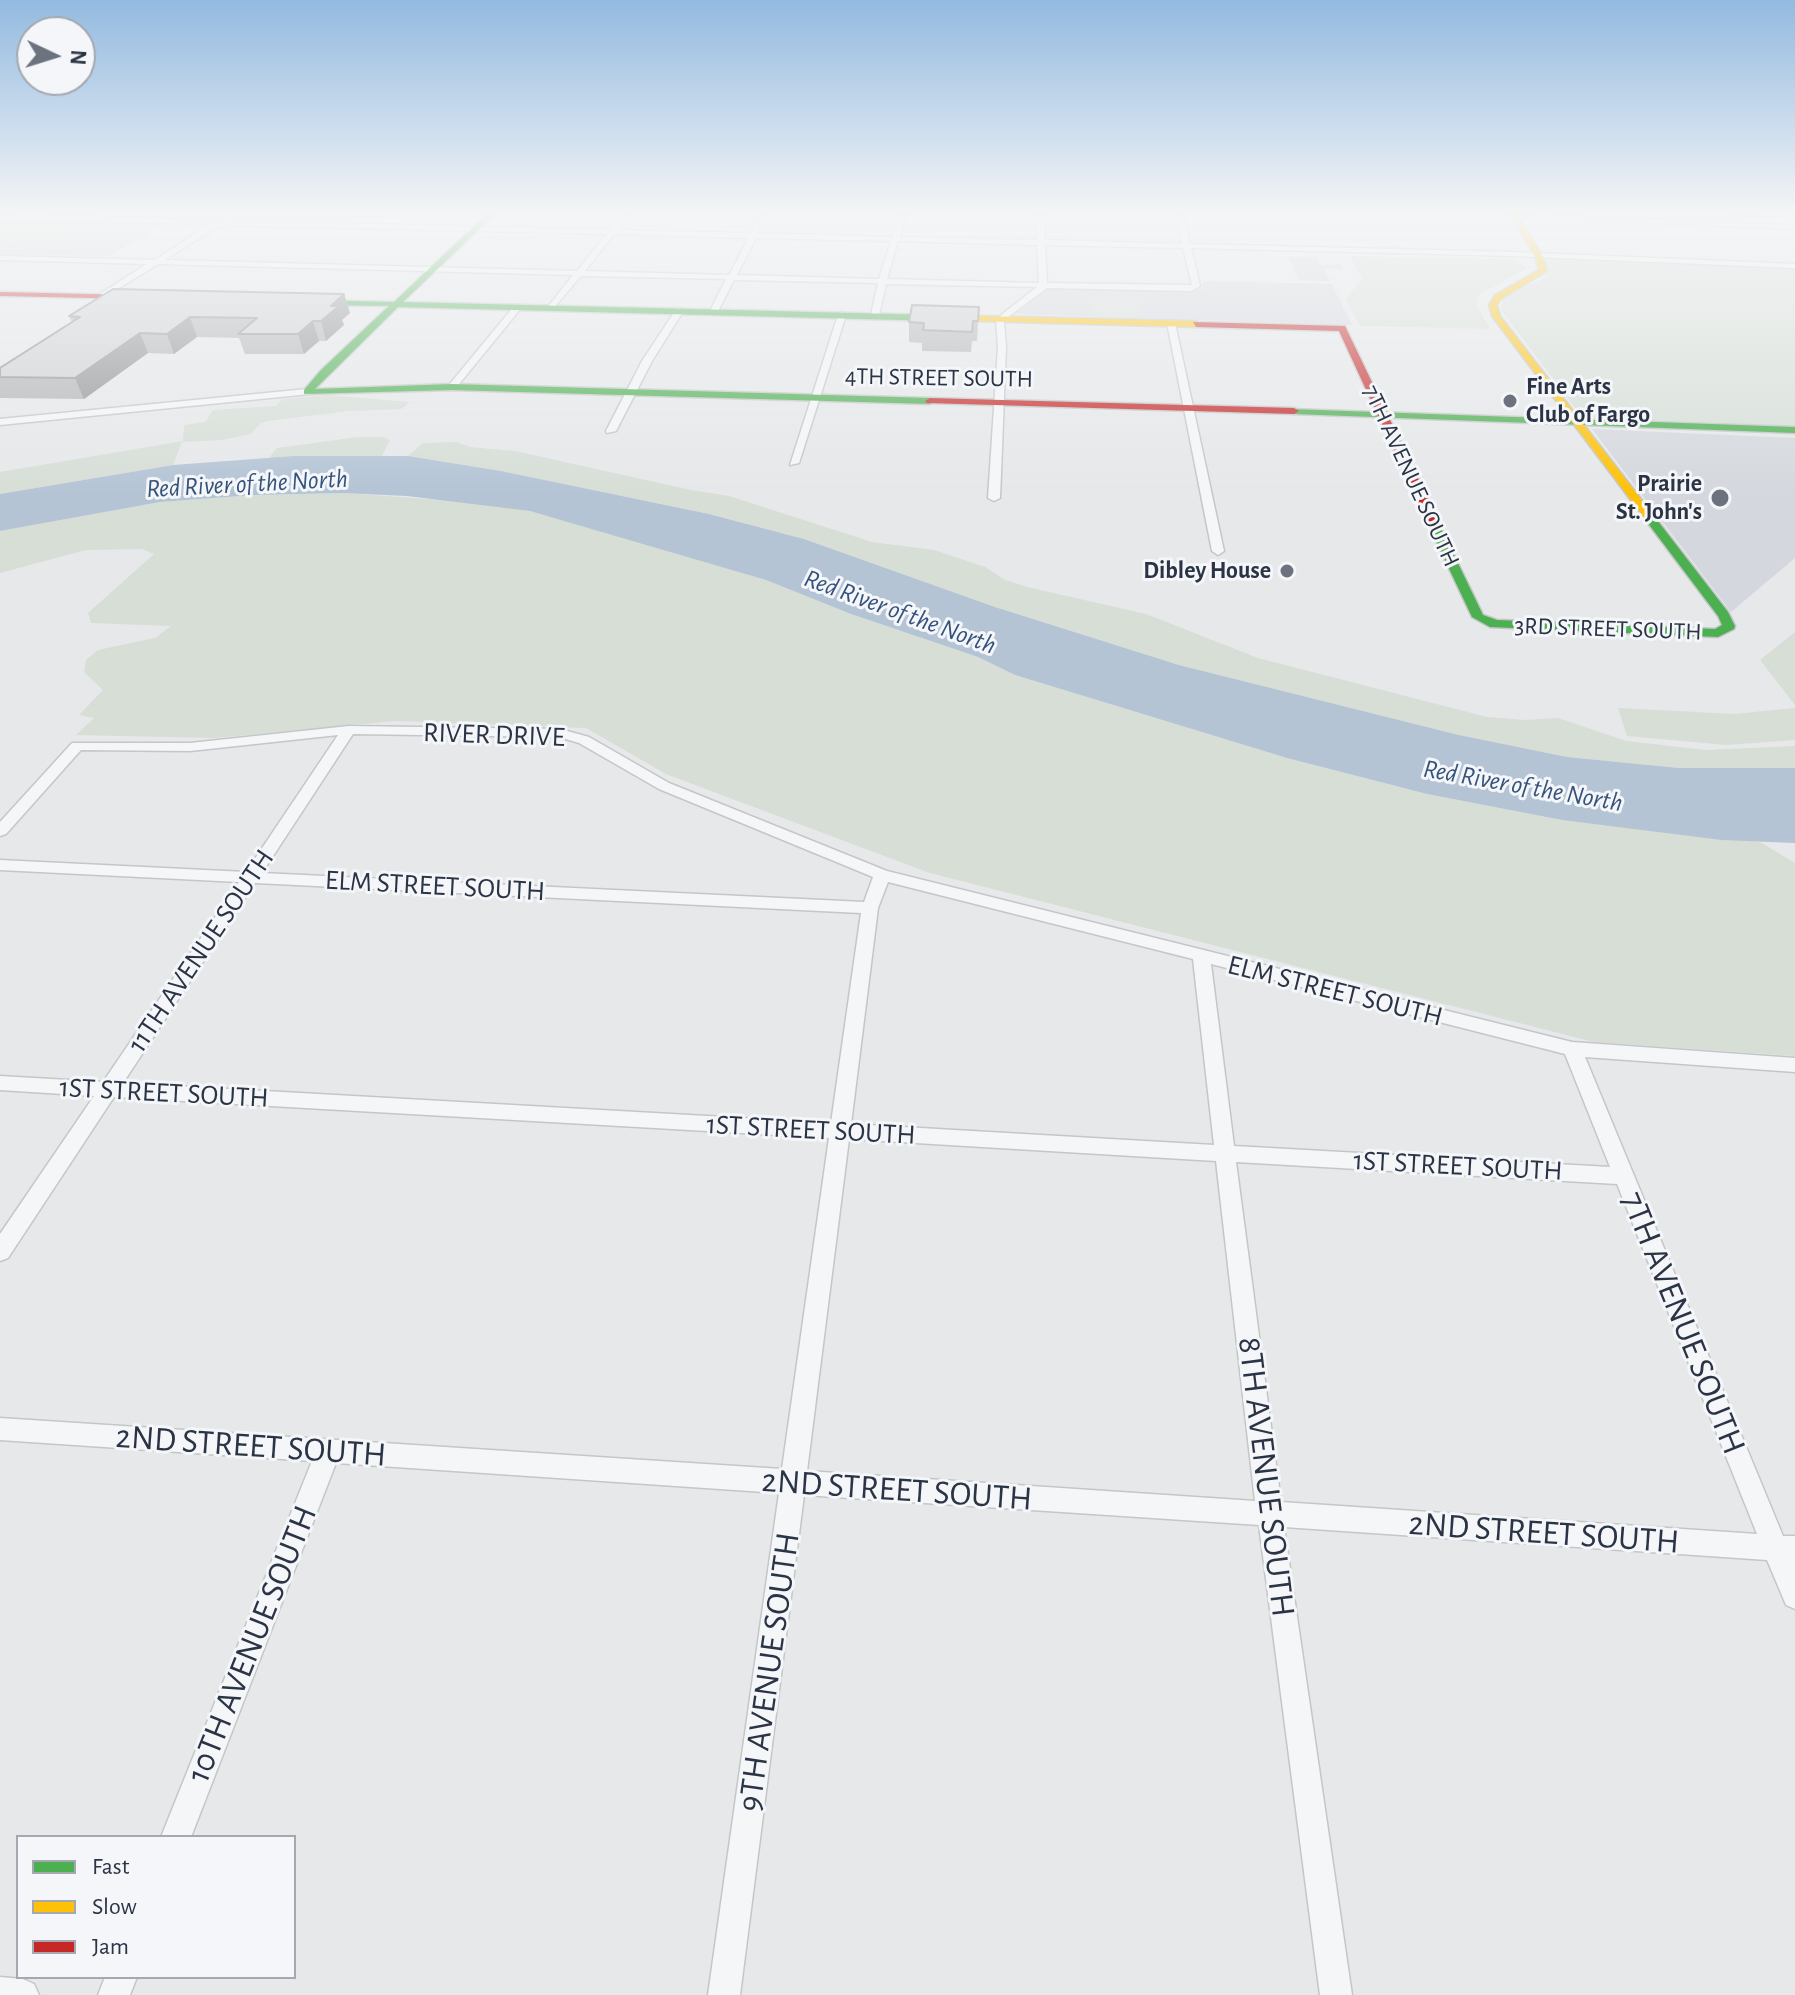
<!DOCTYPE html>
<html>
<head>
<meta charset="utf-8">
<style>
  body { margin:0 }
  #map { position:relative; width:1795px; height:1995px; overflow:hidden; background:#e6e8ea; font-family:"Alegreya Sans",sans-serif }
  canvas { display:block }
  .legend { position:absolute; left:16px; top:1835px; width:280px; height:144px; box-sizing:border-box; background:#f4f6f9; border:2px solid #a4a8b1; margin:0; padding:10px 14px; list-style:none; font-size:24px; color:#2b3445 }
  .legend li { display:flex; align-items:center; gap:16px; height:40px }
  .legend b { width:40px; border:2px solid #a4a8b1 }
  .north { position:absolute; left:16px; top:16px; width:80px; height:80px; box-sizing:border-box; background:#f4f6f9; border:2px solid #a4a8b1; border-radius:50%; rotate:94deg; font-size:22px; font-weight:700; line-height:32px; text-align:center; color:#2b3445 }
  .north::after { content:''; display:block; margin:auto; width:28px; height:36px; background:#6c737f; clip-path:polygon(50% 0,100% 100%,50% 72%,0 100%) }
</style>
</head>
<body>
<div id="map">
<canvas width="1795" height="1995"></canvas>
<ul class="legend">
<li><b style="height:10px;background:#4caf50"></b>Fast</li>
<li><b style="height:10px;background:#ffc107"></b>Slow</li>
<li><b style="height:10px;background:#c62828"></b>Jam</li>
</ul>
<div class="north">N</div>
</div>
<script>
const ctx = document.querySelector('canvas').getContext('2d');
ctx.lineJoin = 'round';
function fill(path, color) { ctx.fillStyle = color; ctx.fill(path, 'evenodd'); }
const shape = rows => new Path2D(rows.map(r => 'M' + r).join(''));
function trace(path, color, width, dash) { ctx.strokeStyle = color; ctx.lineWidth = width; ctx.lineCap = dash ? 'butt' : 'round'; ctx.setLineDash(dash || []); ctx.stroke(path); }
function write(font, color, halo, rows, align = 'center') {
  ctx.font = font + ' "Alegreya Sans",sans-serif'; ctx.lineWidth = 6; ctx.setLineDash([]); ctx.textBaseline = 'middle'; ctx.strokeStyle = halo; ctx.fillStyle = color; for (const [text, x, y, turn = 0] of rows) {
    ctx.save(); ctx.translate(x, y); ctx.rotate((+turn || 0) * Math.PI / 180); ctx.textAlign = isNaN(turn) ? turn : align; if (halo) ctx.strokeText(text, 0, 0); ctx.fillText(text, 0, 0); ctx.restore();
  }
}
const built = shape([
  [91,222,163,224,109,256,0,254,0,246,16,238,62,239],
  [1288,257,1317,257,1321,265,1340,264,1344,270,1324,268,1330,281,1299,280],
  [1204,281,1332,284,1352,325,1016,314,1049,288,1189,291,1201,289],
  [1592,429,1795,438,1795,558,1731,612]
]);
const green = shape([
  [0,220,91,222,62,239,16,238,0,246],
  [1349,256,1517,259,1526,269,1480,294,1476,304,1490,329,1360,326,1346,300,1362,278],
  [1543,256,1795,267,1795,426,1582,417,1501,310,1503,299,1509,293,1541,280,1548,272],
  [1088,297,1141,301,1143,313,1137,317,1090,316],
  [327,395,410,402,401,409,349,411,268,421,261,423,251,434,222,440,182,442,173,465,0,494,0,472,183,441,184,425,205,422,213,410,275,406,283,399],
  [358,437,382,437,390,440,382,456,268,459,277,448],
  [456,442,470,447,515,451,691,490,729,496,872,542,934,550,985,567,1005,580,1027,587,1146,614,1258,658,1487,717,1525,720,1558,718,1626,741,1706,750,1795,746,1795,768,1679,768,1567,757,1459,735,1179,665,995,607,804,539,709,514,501,471,408,456,423,443],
  [341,493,459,501,530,511,596,529,766,580,851,614,978,657,1015,675,1287,758,1427,794,1562,820,1760,842,1795,863,1795,1056,1594,1042,930,873,666,774,586,728,395,721,216,738,76,735,94,718,79,715,103,690,84,672,86,660,98,650,155,638,171,626,91,623,88,613,154,554,142,549,86,550,0,573,0,531,160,502,253,495],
  [1795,632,1795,705,1760,660],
  [1618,708,1734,714,1795,708,1795,740,1726,745,1627,736]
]);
const water = shape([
  [295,456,408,456,501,471,709,514,804,539,995,607,1179,665,1459,735,1567,757,1679,768,1795,768,1795,843,1722,840,1562,820,1427,794,1287,758,1015,675,978,657,851,614,766,580,530,511,407,496,341,493,253,495,160,502,0,531,0,494,173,465]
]);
const street = shape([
  [0,215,217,220,222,218,225,220,610,230,622,215,629,215,618,230,751,233,760,215,767,215,758,233,892,237,899,215,906,215,900,237,1037,240,1036,215,1044,215,1045,240,1182,244,1176,215,1183,215,1190,244,1514,252,1795,264,1795,268,1514,256,1191,248,1200,286,1192,291,1047,288,1004,320,1006,347,1000,498,994,501,988,498,998,347,996,319,1037,287,886,284,879,315,875,318,871,315,878,283,734,280,718,311,714,314,710,311,726,279,581,276,551,311,547,308,573,275,158,264,103,298,100,294,147,264,0,260,0,256,155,260,210,224,0,219,0,215],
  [220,225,607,234,577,271,165,260,220,225],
  [614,234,749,238,729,275,585,271,614,234],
  [756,238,891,241,879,279,737,275,756,238],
  [898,241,1037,245,1039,283,887,279,898,241],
  [1045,245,1183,248,1192,285,1047,283,1045,245],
  [1523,215,1795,225,1795,229,1526,217,1523,215],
  [515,305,522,307,455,389,449,389,449,385,515,305],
  [677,308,684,310,652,361,616,431,607,433,606,431,642,361,677,308],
  [842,312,846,315,799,463,790,465,838,315,842,312],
  [1171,320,1175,323,1224,551,1218,555,1212,551,1167,323,1171,320],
  [307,389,310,390,310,394,0,425,0,419,307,389],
  [349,726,560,729,589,737,669,783,887,871,1572,1042,1795,1058,1795,1072,1585,1057,1783,1536,1795,1536,1795,1609,1786,1605,1767,1560,1284,1527,1352,1995,1320,1995,1259,1525,804,1495,740,1995,708,1995,779,1493,336,1463,191,1837,161,1837,312,1461,0,1440,0,1418,782,1469,829,1138,114,1097,8,1258,0,1261,0,1234,94,1096,0,1090,0,1076,103,1082,239,882,0,870,0,860,246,872,338,735,190,751,81,750,6,834,0,836,0,822,72,743,190,743,349,726],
  [353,734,559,737,579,743,659,789,873,877,864,902,262,873,353,734],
  [888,882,1193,959,1214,1145,851,1124,878,908,888,882],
  [255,883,861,913,831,1123,123,1083,255,883],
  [1211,964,1565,1054,1610,1167,1234,1146,1211,964],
  [849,1139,1216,1161,1255,1501,807,1471,849,1139],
  [1236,1162,1617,1184,1757,1534,1281,1502,1236,1162],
  [0,1977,23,1979,34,1984,39,1995,0,1995,0,1977],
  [105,1977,137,1977,130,1995,98,1995,105,1977]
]);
const fast = shape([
  [486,215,494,215,403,302,938,315,942,318,938,321,398,307,315,389,452,384,930,398,935,401,930,404,452,390,304,394,304,390,321,370,389,306,313,305,310,300,394,302,486,215],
  [1291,409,1795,427,1795,433,1294,414,1291,413,1291,409],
  [1650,515,1654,516,1728,612,1735,626,1734,629,1718,637,1490,627,1472,617,1427,522,1437,520,1483,615,1497,620,1715,629,1722,625,1718,616,1644,518,1650,515]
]);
const slow = shape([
  [1511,215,1518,215,1543,257,1547,271,1501,299,1497,305,1500,316,1654,516,1654,520,1646,520,1492,316,1489,305,1495,295,1539,270,1535,257,1511,215],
  [938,315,1196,321,1200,324,1196,327,935,320,938,315]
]);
const jam = shape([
  [0,292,134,295,138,297,134,299,0,296,0,292],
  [1193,322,1345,326,1439,522,1437,524,1427,522,1339,331,1196,327,1193,322],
  [930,398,1294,408,1299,411,1294,414,927,403,925,401,930,398]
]);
const wall = shape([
  [1730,215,1758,215,1757,219,1732,218],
  [344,294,350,313,342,320,344,325,326,341,319,341,304,354,245,354,239,338,197,337,174,354,148,353,84,399,0,398,0,368,72,322,69,316],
  [979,307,977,341,972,341,971,352,922,351,922,343,909,342,909,322]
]);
const shadedWall = shape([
  [344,294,350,313,342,320,344,325,326,341,321,321,331,306],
  [190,317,197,337,174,354,167,334],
  [313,321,319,341,304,354,298,334],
  [140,333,148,353,84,399,75,378]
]);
const building = shape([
  [113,289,344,294,331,306,339,306,321,321,313,321,298,334,238,334,257,318,190,317,167,334,140,333,75,378,0,377,0,368,80,317,69,316,113,289],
  [912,305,979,307,978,321,973,321,972,332,923,330,924,323,909,322,912,305]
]);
const markers = [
  [1510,401,8,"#6c737f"],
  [1720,498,10,"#6c737f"],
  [1287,571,8,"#6c737f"]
];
const farStreetnames = [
  ["4TH STREET SOUTH",939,378,1],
  ["7TH AVENUE SOUTH",1411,476,65],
  ["3RD STREET SOUTH",1608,629,2]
];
const farPoinames = [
  ["Fine Arts",1526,387,"left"],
  ["Club of Fargo",1526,415,"left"],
  ["Prairie",1702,484],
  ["St. John's",1702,512],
  ["Dibley House",1271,571]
];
const farWaternames = [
  ["Red River of the North",247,484,-3],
  ["Red River of the North",900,612,20],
  ["Red River of the North",1523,786,10]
];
const streetNames = [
  ["RIVER DRIVE",494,735,2],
  ["ELM STREET SOUTH",435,886,3],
  ["11TH AVENUE SOUTH",201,951,-56],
  ["ELM STREET SOUTH",1335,991,14],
  ["1ST STREET SOUTH",164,1093,3],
  ["1ST STREET SOUTH",811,1130,3],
  ["1ST STREET SOUTH",1458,1166,3]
];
const nearStreetnames = [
  ["7TH AVENUE SOUTH",1683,1323,68],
  ["2ND STREET SOUTH",251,1446,4],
  ["8TH AVENUE SOUTH",1266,1477,83],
  ["2ND STREET SOUTH",897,1490,4],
  ["2ND STREET SOUTH",1544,1533,4],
  ["10TH AVENUE SOUTH",252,1644,-68],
  ["9TH AVENUE SOUTH",769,1672,-82]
];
fill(built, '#d4d7dd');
fill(green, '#d6ded6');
fill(water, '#b4c4d5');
trace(street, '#c4c6c8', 3);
trace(fast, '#c4c6c8', 3);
trace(slow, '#c4c6c8', 3);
trace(jam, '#c4c6c8', 3);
fill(street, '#f5f6f7');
fill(fast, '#4caf50');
fill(slow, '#ffc107');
fill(jam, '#c62828');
fill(wall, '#b1b3b5');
fill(shadedWall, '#909294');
fill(building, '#ced0d3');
trace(building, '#909294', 2);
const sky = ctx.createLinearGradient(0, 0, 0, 495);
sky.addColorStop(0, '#93bae0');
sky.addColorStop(0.43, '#f4f5f6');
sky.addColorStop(1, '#f4f5f600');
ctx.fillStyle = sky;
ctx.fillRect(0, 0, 1795, 495);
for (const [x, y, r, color] of markers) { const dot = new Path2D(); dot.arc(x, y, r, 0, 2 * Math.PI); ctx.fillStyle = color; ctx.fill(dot); trace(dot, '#f4f6f9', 3); }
write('24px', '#2b3445', '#f4f6f9', farStreetnames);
write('bold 24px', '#2b3445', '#f4f6f9', farPoinames, 'right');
write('italic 26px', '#34527a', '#f4f6f9', farWaternames);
write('28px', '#2b3445', '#f4f6f9', streetNames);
write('34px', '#2b3445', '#f4f6f9', nearStreetnames);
</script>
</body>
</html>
